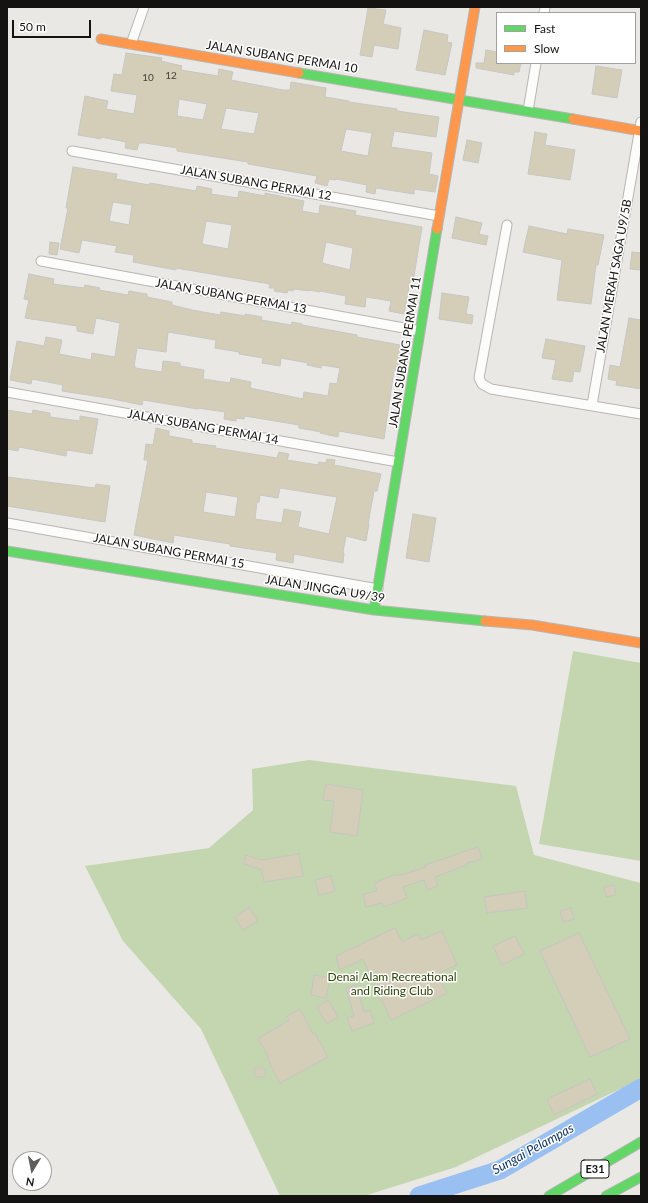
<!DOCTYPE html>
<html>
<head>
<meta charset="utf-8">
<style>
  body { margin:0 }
  #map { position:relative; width:648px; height:1203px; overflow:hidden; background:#e9e8e4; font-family:Lato,sans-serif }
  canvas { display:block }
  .frame { position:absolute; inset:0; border:8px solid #141311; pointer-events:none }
  .legend { position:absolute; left:496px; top:12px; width:140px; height:52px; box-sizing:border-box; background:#fff; border:1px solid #a1a1a0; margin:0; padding:5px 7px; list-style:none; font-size:12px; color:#141311 }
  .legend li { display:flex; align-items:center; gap:8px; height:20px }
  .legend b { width:20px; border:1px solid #a1a1a0 }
  .north { position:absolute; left:12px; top:1151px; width:40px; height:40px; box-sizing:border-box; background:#fff; border:1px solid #a1a1a0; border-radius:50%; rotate:190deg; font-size:11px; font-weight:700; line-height:16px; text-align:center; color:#141311 }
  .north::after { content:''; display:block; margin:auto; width:14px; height:18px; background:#5f5e5b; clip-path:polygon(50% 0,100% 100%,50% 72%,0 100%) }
  .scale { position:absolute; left:12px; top:20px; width:79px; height:18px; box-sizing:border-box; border:2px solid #141311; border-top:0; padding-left:5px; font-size:12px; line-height:14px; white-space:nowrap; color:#141311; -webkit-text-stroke:3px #fff; paint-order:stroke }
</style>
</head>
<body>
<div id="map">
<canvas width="648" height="1203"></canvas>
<div class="frame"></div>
<ul class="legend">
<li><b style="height:5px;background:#63d668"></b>Fast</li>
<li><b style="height:5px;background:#ff974d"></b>Slow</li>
</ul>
<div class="north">N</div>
<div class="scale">50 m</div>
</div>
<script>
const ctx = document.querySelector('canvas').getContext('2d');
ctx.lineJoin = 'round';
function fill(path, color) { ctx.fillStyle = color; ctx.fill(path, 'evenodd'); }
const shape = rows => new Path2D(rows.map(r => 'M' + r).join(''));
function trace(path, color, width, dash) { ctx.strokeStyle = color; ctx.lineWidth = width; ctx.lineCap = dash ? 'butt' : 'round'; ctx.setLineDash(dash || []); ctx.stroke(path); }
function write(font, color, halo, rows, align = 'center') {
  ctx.font = font + ' Lato,sans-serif'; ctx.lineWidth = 3; ctx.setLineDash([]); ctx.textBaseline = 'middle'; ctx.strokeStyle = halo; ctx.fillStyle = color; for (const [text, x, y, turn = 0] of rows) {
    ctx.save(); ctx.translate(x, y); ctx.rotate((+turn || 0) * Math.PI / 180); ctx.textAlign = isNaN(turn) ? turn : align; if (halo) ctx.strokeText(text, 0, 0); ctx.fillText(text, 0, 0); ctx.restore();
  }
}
const green = shape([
  [573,651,641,663,641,861,539,844],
  [309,760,516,786,534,855,641,883,641,1079,456,1167,364,1196,280,1196,201,1029,123,941,85,866,209,848,253,810,252,769]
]);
const river = shape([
  [419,1196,500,1170,641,1088]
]);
const building = shape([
  [368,8,386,10,383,24,401,28,398,49,374,45,372,57,360,55,368,8],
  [424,30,448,35,447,42,452,43,445,75,416,70,424,30],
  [486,50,497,52,497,63,521,63,519,72,514,72,514,75,476,68,476,63,484,63,486,50],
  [126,53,162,58,161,61,182,66,181,70,218,76,219,69,233,72,231,80,283,90,290,90,291,82,326,88,325,97,349,101,349,102,397,109,397,111,439,117,436,137,394,131,391,147,432,153,429,174,438,176,435,192,414,189,414,194,376,188,375,194,366,192,367,185,336,179,336,180,329,179,327,186,315,183,317,176,248,164,248,162,177,151,177,148,145,143,139,143,137,150,125,148,126,142,101,137,101,139,78,135,85,96,108,101,106,109,134,114,137,95,111,91,114,74,122,75,126,53],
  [179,99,207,104,203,120,177,116,179,99],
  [226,108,259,113,254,134,221,129,226,108],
  [346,129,372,133,368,156,341,151,346,129],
  [596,66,622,70,617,98,592,94,596,66],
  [535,132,547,134,545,145,575,150,570,180,528,174,535,132],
  [467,140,482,143,478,163,463,160,467,140],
  [73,167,117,174,116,179,149,185,150,183,196,191,197,186,212,189,211,194,238,198,239,191,265,196,265,193,304,201,302,211,319,214,320,205,356,211,355,215,422,227,413,282,410,281,404,314,389,311,391,301,366,297,365,307,345,304,346,296,320,291,320,292,309,290,309,291,294,289,293,291,288,290,287,293,274,291,275,288,269,288,270,284,176,268,176,270,133,262,134,255,115,252,117,246,82,240,79,253,60,249,68,208,66,208,73,167],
  [113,202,132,205,129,225,109,221,113,202],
  [206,221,232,225,228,249,202,244,206,221],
  [326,242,353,248,350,270,322,263,326,242],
  [456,217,482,223,479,234,488,236,486,245,452,238,456,217],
  [529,226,567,234,568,229,604,235,598,265,596,265,591,304,557,300,562,260,523,252,529,226],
  [50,242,59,243,57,255,49,254,50,242],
  [632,252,641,253,641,270,630,269,632,252],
  [29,274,54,279,53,284,84,288,85,285,100,288,99,290,128,295,129,291,147,294,147,297,172,302,172,305,192,310,220,315,221,312,245,316,245,314,262,317,261,320,291,325,292,322,302,324,302,325,357,335,357,337,400,345,399,353,406,355,404,372,394,370,384,439,339,431,338,437,320,433,321,432,299,428,299,425,245,416,244,419,236,418,236,421,224,419,225,412,198,408,198,409,143,400,142,405,108,398,62,391,63,385,32,379,31,384,10,380,17,341,44,346,46,337,62,340,59,354,91,360,92,353,115,357,117,343,120,323,96,318,93,334,77,331,77,326,25,318,29,300,24,299,29,274],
  [168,332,216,340,215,348,239,352,239,354,263,358,262,363,280,366,281,358,308,363,307,365,321,368,322,365,340,368,337,384,330,383,328,396,304,392,303,399,250,388,251,382,231,378,230,383,203,379,204,370,180,366,180,363,163,361,162,372,135,368,135,366,134,366,137,348,166,352,168,332],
  [442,293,469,297,466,314,473,315,472,324,439,319,442,293],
  [629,318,641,320,641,389,616,385,617,381,608,379,610,365,620,367,629,318],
  [546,339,585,346,580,372,574,371,572,382,552,379,556,360,542,358,546,339],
  [7,410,32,414,33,410,50,413,50,417,80,421,80,416,98,419,92,454,67,450,66,456,19,447,18,451,7,449,7,410],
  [156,428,169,431,169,436,192,440,192,443,216,446,215,448,277,458,279,452,289,454,287,460,318,465,319,462,326,463,327,459,335,460,334,465,381,474,377,491,374,491,368,524,369,524,366,541,346,536,343,552,344,553,343,563,294,554,293,563,276,560,277,553,230,546,230,544,174,535,173,543,134,535,148,460,144,460,146,444,153,445,156,428],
  [280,488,337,497,329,534,298,527,301,512,284,509,282,523,255,519,257,502,259,502,260,495,278,498,280,488],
  [206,492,238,497,235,517,203,512,206,492],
  [7,477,95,488,96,484,110,486,105,522,7,506,7,477],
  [413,514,436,518,429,562,406,558,413,514],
  [326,784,363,790,357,836,330,832,334,801,323,800,326,784],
  [478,847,482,859,467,863,467,865,435,877,438,886,427,890,424,880,403,887,407,898,384,907,382,903,366,907,363,894,377,891,374,883,397,874,398,876,426,867,425,865,478,847],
  [299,854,303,876,264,882,262,870,243,863,246,855,261,860,299,854],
  [331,876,335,891,319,895,315,880,331,876],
  [614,885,616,895,606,897,604,887,614,885],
  [525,891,527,908,487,913,484,897,525,891],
  [249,907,258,921,243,930,235,917,249,907],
  [571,908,574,919,563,922,560,911,571,908],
  [395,928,402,942,418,934,421,940,442,931,457,965,437,974,447,993,391,1020,363,959,340,970,336,956,395,928],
  [579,933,630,1039,590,1057,540,951,579,933],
  [515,936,524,954,502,965,493,946,515,936],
  [314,975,330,978,326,998,311,995,314,975],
  [356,985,364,1012,370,1010,374,1023,352,1031,347,1018,354,1016,346,988,356,985],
  [328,1000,338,1017,327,1024,317,1007,328,1000],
  [300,1009,313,1034,315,1033,328,1057,280,1083,267,1058,269,1057,258,1039,289,1020,287,1016,300,1009],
  [255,1068,265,1068,265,1077,255,1077,255,1068],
  [590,1079,597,1094,554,1115,547,1099,590,1079]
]);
const street = shape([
  [544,13,545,7],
  [131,44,144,7],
  [528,111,536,63],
  [72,151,439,216],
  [507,225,479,378,482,384,491,389,641,414],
  [41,261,420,331],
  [7,392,398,462],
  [592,405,641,122],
  [7,523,378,589]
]);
const fast = shape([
  [299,73,573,119],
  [7,551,374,610,485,621],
  [374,610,437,229],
  [549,1196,641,1142],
  [606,1196,641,1177]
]);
const slow = shape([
  [101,39,299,73],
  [573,119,641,131],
  [437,229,475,7],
  [485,621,532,625,641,643]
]);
const numberNames = [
  ["12",171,76],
  ["10",148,78]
];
const shields = [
  [595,1169,28]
];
const shieldNames = [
  ["E31",595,1169]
];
const streetNames = [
  ["JALAN SUBANG PERMAI 10",282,57,9],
  ["JALAN SUBANG PERMAI 12",256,183,10],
  ["JALAN MERAH SAGA U9/5B",614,276,-80],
  ["JALAN SUBANG PERMAI 13",231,296,10],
  ["JALAN SUBANG PERMAI 11",405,352,-81],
  ["JALAN SUBANG PERMAI 14",203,427,10],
  ["JALAN SUBANG PERMAI 15",169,551,10],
  ["JALAN JINGGA U9/39",325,589,9]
];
const parkNames = [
  ["Denai Alam Recreational",392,977],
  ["and Riding Club",392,991]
];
const waterNames = [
  ["Sungai Pelampas",533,1149,-29]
];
fill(green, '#c4d6af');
trace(river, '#9ac0f1', 19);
fill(building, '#d4ceb9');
trace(building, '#c6c6c3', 1);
trace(street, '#b7b6b4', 11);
trace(fast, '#b7b6b4', 11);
trace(slow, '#b7b6b4', 11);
trace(street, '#fcfcfb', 9);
trace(fast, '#63d668', 9);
trace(slow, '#ff974d', 9);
write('10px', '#44423b', null, numberNames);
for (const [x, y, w] of shields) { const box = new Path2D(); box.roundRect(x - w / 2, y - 9, w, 18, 3); ctx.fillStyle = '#fff'; ctx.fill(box); trace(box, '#141311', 1); }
write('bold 11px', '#141311', null, shieldNames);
write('12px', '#141311', '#fff', streetNames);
write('12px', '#2b4407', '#fff', parkNames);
write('italic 13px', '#113764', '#fff', waterNames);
</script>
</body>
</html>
